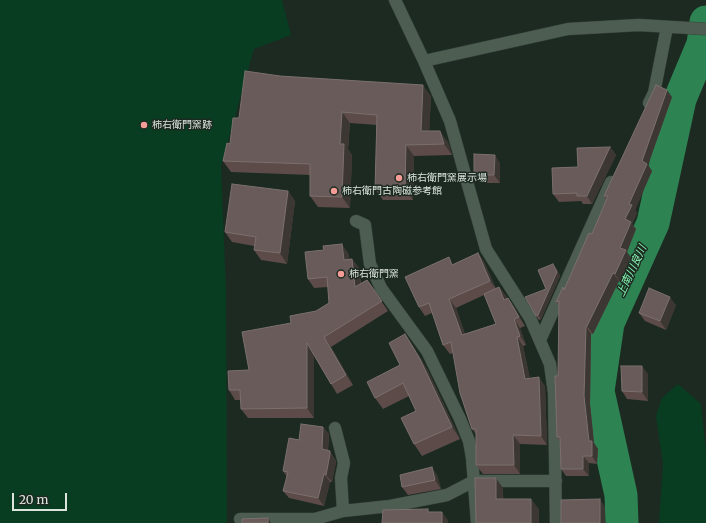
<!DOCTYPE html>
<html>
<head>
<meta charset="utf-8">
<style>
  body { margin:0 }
  #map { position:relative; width:706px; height:523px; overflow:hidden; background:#1c2a21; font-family:Merriweather,serif }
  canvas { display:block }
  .scale { position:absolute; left:12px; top:493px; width:55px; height:18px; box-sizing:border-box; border:2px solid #dbe4dd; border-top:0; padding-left:5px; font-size:12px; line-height:14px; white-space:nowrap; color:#dbe4dd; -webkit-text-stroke:3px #1c2a21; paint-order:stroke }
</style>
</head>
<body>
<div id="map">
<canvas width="706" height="523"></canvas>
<div class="scale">20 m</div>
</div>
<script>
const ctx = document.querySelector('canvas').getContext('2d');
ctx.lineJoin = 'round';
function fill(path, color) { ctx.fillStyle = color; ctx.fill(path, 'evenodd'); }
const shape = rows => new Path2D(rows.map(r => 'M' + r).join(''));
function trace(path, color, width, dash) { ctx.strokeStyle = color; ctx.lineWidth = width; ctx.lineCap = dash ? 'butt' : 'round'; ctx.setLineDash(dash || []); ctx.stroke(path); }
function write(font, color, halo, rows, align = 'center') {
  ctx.font = font + ' Merriweather,"Noto Sans JP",serif'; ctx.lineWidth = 3; ctx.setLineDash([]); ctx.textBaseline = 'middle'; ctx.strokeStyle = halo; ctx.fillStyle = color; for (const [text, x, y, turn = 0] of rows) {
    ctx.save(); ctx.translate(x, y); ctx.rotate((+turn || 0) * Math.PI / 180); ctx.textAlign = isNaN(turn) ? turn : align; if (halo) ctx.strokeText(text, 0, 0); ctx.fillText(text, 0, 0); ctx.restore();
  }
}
const green = shape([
  [0,0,282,0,291,35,254,49,221,166,226,290,227,523,0,523],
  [678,384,701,404,706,451,706,523,659,523,663,464,656,416,662,398]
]);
const river = shape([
  [622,523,621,495,598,391,608,323,653,223,680,99,703,44,706,22]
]);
const minor = shape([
  [395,0,424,61,450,121,486,249,530,318,550,364,554,393,556,523],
  [424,61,568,29,639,25,706,29],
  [649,103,654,93,667,27],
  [356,221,365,225,370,264,381,288,427,351,460,419,469,441,472,458,477,523],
  [540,340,611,182],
  [335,428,344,463,341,478,343,511],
  [240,519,315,519,343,511,390,506,447,495,474,481,556,481]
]);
const wall = shape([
  [431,96,429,131,448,142,452,155,414,156,413,200,383,200,375,189,377,125,350,123,348,149,352,155,350,208,318,207,310,196,310,175,231,172,223,161,239,118],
  [672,97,648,165,652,171,635,210,637,213,632,224,636,229,627,252,631,258,620,282,619,281,593,334,591,334,590,404,594,443,598,449,597,464,589,463,589,476,566,476,561,469,560,442,557,437,558,376,559,306,556,302,563,287,564,289,592,234,606,200,604,196],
  [610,147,616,155,592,204,583,204,581,201,559,202,553,194,578,167],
  [500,163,500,183,480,183,474,175],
  [288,191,295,201,287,264,261,260,254,250,254,246,232,242,225,232],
  [478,253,484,262,496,289,499,287,506,296,507,299,514,307,525,326,520,328,526,345,523,346,530,379,545,386,547,445,520,444,520,474,483,474,476,465,476,434,472,429,453,353,450,354,443,345,432,313,425,316,419,307,454,264],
  [484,295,496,324,465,334,456,308],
  [349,254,349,259,352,259,359,268,361,283,367,280,388,311,331,347,353,385,337,394,331,384,314,355,314,418,248,418,241,409,241,400,235,400,229,390,249,370,291,323,316,311,329,303,328,287,314,288,308,279],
  [556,268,560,276,541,319,539,320,536,316,546,289],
  [676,305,666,330,645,321,639,313],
  [413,346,428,371,460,439,422,456,414,444,416,411,409,396,383,409,375,398,400,365],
  [648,374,648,401,627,399,622,391],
  [323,427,329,434,328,451,335,459,336,462,332,482,330,482,324,506,289,498,283,491,287,477,283,471,299,440],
  [437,475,441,489,408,495,402,487]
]);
const shadedWall = shape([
  [423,85,431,96,429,142,421,131],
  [667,90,672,97,648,165,652,171,635,210,637,213,632,224,636,229,627,252,631,258,620,282,615,274,625,219,642,161],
  [342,112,350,123,348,149,352,155,350,208,342,197,340,144],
  [440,131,448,142,452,155,444,144],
  [406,145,414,156,413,200,405,189],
  [610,147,616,155,592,204,587,196],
  [495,155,500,163,500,183,494,175],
  [288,191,295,201,287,264,280,253],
  [342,244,349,254,350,269,344,260],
  [478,253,484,262,497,290,490,281],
  [352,259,359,268,362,296,355,287],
  [553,264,556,268,560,276,541,319,538,315],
  [613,273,619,281,593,334,587,326],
  [499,287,506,296,511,309,504,300],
  [670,297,676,305,666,330,660,321],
  [508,298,514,307,525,326,519,317],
  [449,299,456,308,468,344,462,335],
  [514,319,520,328,526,345,520,336],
  [586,326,591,334,590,404,594,443,598,449,597,464,592,456,589,441,584,396],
  [405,334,413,346,428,371,460,439,452,427],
  [324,337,331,347,353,385,346,375],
  [517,337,523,346,532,388,525,379],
  [307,343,314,353,314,418,307,408],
  [642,366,648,374,648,401,642,392],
  [539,377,545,386,547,445,541,436],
  [323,427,329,434,327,457,322,449],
  [513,435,520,444,520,474,514,465],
  [330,451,335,459,336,462,332,482,326,475],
  [583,456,589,463,589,476,583,469],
  [432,467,437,475,441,489,435,480],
  [324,474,330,482,324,506,318,498],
  [496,478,503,488,504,510,496,499],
  [531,499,539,509,539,523,531,523],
  [600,499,605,507,605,523,600,523],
  [442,512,448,520,448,523,442,523],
  [268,518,271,523,268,523]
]);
const building = shape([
  [245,71,280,76,423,85,421,131,440,131,444,144,406,145,405,189,375,189,377,115,342,112,340,144,344,144,342,197,310,196,310,164,223,161,227,143,230,144,233,118,239,118,245,71],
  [656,85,667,90,642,161,647,164,629,204,632,205,625,219,631,222,620,248,626,250,615,274,613,273,587,326,586,326,584,396,589,441,592,441,592,456,583,456,583,469,561,469,560,437,557,437,555,376,558,376,559,301,556,302,563,287,564,290,589,233,592,234,608,196,604,196,656,85],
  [610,147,587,196,577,196,577,193,553,194,552,168,578,167,577,148,610,147],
  [474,154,495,155,494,175,474,175,474,154],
  [232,184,288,191,280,253,254,250,256,237,225,232,232,184],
  [342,244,344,260,352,259,355,287,367,280,382,301,324,337,346,375,331,384,307,343,307,408,241,409,240,390,229,390,228,371,249,370,242,332,291,323,290,316,316,311,329,303,327,277,308,279,305,252,324,250,323,246,342,244],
  [478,253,490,281,449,299,462,335,496,324,484,294,499,287,504,300,508,298,519,317,514,319,520,336,517,337,525,379,539,377,541,436,513,435,514,465,476,465,476,429,472,429,460,393,451,342,443,345,429,303,419,307,405,277,449,257,452,265,478,253],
  [553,264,557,272,538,315,536,316,525,297,546,289,538,270,553,264],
  [649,288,670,297,660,321,639,313,649,288],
  [405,334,420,359,452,427,414,444,401,418,416,411,403,383,375,398,367,382,400,365,389,343,405,334],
  [621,366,642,366,642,392,622,391,621,366],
  [301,424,323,427,322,449,330,451,330,454,326,475,324,474,318,498,283,491,288,472,283,471,289,438,299,440,301,424],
  [432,467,435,480,402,487,400,475,432,467],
  [475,478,496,478,496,499,531,499,531,523,476,523,475,478],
  [600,499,600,523,561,523,561,500,600,499],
  [428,509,428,512,442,512,442,523,382,523,383,510,428,509],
  [268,518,268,523,242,523,242,519,268,518]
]);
const markers = [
  [144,125,4,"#f59c96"],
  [399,178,4,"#f59c96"],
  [334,191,4,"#f59c96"],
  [341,274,4,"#f59c96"]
];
const poiNames = [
  ["柿右衛門窯跡",152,125],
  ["柿右衛門窯展示場",407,178],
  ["柿右衛門古陶磁参考館",342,191],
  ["柿右衛門窯",349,274]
];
const waterNames = [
  ["上南川良川",632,271,-65]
];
fill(green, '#083d22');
trace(river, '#2e8353', 33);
trace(minor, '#39453d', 13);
trace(minor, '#4d5d52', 12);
fill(wall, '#5c4b49');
fill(shadedWall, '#3c3732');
fill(building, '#695b59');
trace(building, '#7b706e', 1);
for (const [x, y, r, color] of markers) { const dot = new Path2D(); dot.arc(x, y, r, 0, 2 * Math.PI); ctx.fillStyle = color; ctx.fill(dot); trace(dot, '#1c2a21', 1.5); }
write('10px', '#dbe4dd', '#1c2a21', poiNames, 'left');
write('italic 11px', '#88f7b3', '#1c2a21', waterNames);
</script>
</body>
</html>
